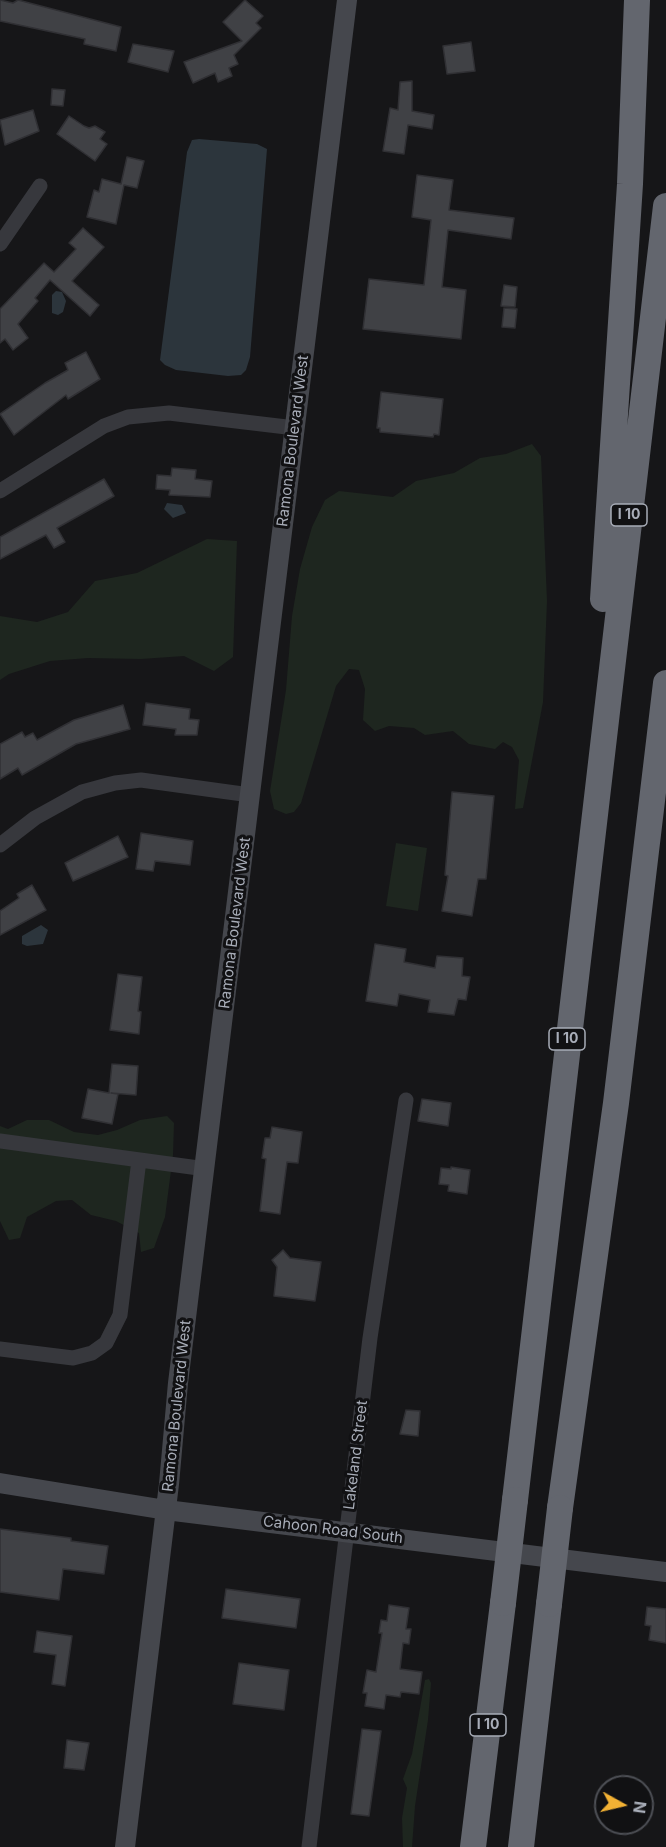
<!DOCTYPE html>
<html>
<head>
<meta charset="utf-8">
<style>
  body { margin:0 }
  #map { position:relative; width:666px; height:1847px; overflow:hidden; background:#161618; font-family:Inter,sans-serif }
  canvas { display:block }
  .north { position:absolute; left:594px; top:1775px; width:60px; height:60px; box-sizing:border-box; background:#111113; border:2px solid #4d4f55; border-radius:50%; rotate:98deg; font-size:16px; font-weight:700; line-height:24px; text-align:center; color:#a8adb8 }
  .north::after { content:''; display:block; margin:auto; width:21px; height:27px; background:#f2b134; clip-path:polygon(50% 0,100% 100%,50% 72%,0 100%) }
</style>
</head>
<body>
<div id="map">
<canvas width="666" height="1847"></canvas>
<div class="north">N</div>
</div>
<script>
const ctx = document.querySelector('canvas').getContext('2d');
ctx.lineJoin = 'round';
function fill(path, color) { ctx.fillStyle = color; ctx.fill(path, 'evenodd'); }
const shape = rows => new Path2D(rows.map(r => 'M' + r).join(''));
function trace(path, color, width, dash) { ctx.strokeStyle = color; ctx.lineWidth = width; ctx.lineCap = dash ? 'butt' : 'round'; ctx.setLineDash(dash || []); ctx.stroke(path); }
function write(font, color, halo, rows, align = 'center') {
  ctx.font = font + ' Inter,sans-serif'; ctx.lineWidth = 6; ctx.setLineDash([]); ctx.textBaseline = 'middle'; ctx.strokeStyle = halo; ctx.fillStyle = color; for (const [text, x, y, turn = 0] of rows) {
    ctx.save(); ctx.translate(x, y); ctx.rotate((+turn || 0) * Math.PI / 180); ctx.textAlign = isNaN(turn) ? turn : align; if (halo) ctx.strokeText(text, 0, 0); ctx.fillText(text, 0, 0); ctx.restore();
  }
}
const green = shape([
  [532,444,541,456,547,601,543,702,523,808,515,809,519,760,512,747,503,742,495,749,469,744,453,731,425,735,414,728,389,726,375,731,363,720,365,689,359,670,349,669,336,686,301,803,294,812,286,814,274,809,270,791,286,690,292,616,300,569,312,527,325,500,339,491,393,497,416,481,454,473,480,458,506,454],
  [207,539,237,541,233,657,214,671,184,656,141,659,88,658,50,661,9,674,0,680,0,616,37,622,68,612,95,581,137,573],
  [396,843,427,848,418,911,386,906],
  [167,1116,174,1123,173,1155,165,1217,154,1248,141,1252,139,1233,116,1221,91,1215,72,1200,56,1201,27,1217,20,1238,9,1240,0,1221,0,1126,8,1129,27,1120,49,1120,74,1132,98,1135,117,1130,140,1120],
  [429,1679,431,1683,428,1720,415,1806,412,1847,403,1847,402,1818,407,1788,403,1779,412,1754,425,1680]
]);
const water = shape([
  [199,139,257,144,267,149,250,357,246,370,241,375,228,376,176,370,165,365,160,360,187,152,192,140],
  [56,291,62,292,66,301,63,312,58,315,52,313,52,295],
  [167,503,182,505,186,513,173,518,164,509],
  [41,925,48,930,43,944,27,946,22,944,22,936]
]);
const building = shape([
  [0,0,13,3,18,0,121,27,116,51,84,44,85,39,0,21,0,0],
  [245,0,263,16,256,23,261,28,234,55,238,64,229,68,232,76,218,82,215,73,193,83,184,62,242,41,223,22,245,0],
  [471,42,475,71,447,74,443,46,471,42],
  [133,44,174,51,168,72,128,62,133,44],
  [412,81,412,111,434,115,432,129,408,125,404,154,383,151,390,108,398,110,400,82,412,81],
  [52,89,65,90,63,106,51,105,52,89],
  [33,110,39,131,5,145,0,120,33,110],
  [69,116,84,126,89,128,95,126,105,132,100,139,107,144,95,161,57,134,69,116],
  [127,157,144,161,137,188,124,185,116,224,87,217,94,190,99,192,102,179,121,184,127,157],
  [417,175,453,180,449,210,514,218,511,239,448,230,442,287,466,290,461,339,363,329,369,279,424,285,431,220,412,217,417,175],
  [83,228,104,247,72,281,99,305,90,316,50,280,35,298,38,301,18,324,28,338,13,350,5,339,0,343,0,309,44,263,54,272,76,249,69,243,83,228],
  [504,285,517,287,515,307,501,306,504,285],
  [504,308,517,309,515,328,502,327,504,308],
  [86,352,100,379,68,399,66,395,14,435,0,414,45,383,68,370,65,363,86,352],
  [381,392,443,399,439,435,434,434,433,437,380,432,380,428,377,428,381,392],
  [172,468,196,470,195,479,212,481,210,497,169,495,170,490,156,489,157,475,171,476,172,468],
  [104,479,114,496,57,528,65,542,54,548,46,535,0,559,0,537,104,479],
  [146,703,190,709,189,719,199,720,197,735,175,735,176,729,143,725,146,703],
  [123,705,130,729,76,744,22,775,18,768,0,779,0,744,22,732,25,737,33,733,37,740,74,720,123,705],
  [452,792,494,796,486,879,478,879,472,916,442,911,448,876,445,875,452,792],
  [141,833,193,841,190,865,155,861,153,871,136,869,141,833],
  [118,836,128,857,73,881,65,863,118,836],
  [32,885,46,910,0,935,0,911,19,898,17,894,32,885],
  [375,944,406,949,404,962,435,968,437,956,463,958,462,976,470,977,466,1000,458,999,454,1015,428,1012,430,1000,399,994,397,1006,366,1001,375,944],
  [118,974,142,977,138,1011,141,1012,139,1034,110,1030,118,974],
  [112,1064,138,1066,136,1095,111,1093,118,1094,112,1124,82,1118,88,1089,109,1093,112,1064],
  [422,1099,451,1103,448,1126,418,1121,422,1099],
  [272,1127,302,1132,298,1163,287,1162,280,1214,260,1211,266,1159,262,1158,265,1138,270,1138,272,1127],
  [451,1167,470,1170,467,1194,448,1191,449,1185,439,1184,441,1168,451,1169,451,1167],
  [283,1250,290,1258,321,1262,315,1301,274,1296,277,1267,272,1260,283,1250],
  [406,1410,420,1411,418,1436,400,1434,406,1410],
  [0,1529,71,1538,71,1541,108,1546,104,1574,63,1569,59,1600,0,1592,0,1529],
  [226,1589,300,1599,296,1628,222,1618,226,1589],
  [389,1605,409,1608,406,1629,411,1629,409,1644,403,1643,400,1669,422,1672,419,1694,401,1692,400,1697,386,1695,384,1709,365,1706,367,1693,363,1693,367,1670,376,1672,382,1633,379,1633,381,1620,387,1621,389,1605],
  [647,1607,666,1609,666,1643,649,1640,651,1626,645,1625,647,1607],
  [37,1631,72,1636,65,1686,52,1684,56,1655,34,1652,37,1631],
  [239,1663,289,1670,284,1710,233,1704,239,1663],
  [362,1729,381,1731,369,1816,351,1814,362,1729],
  [67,1740,89,1743,84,1770,64,1768,67,1740]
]);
const street = shape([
  [0,244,40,186],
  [0,491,104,426,128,417,169,413,295,428],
  [0,845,35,818,82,792,115,783,141,780,250,795],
  [0,1141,206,1169],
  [0,1349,73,1358,92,1353,106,1343,120,1315,139,1160],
  [309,1847,370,1338,406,1100]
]);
const secondary = shape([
  [0,1483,166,1510,666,1572],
  [125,1847,169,1484,178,1383,347,0]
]);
const highway = shape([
  [603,599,630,184,637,0],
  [515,1500,666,206],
  [560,1508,616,1103,666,683],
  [473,1847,503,1603],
  [521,1847,549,1604]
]);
const highwayBridge = shape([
  [503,1603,515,1500],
  [549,1604,560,1508]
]);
const shields = [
  [629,515,36],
  [567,1039,36],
  [488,1725,36]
];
const shieldNames = [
  ["I 10",629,515],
  ["I 10",567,1039],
  ["I 10",488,1725]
];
const streetNames = [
  ["Ramona Boulevard West",293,441,-83],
  ["Ramona Boulevard West",235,923,-83],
  ["Ramona Boulevard West",177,1406,-84],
  ["Lakeland Street",356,1455,-83],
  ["Cahoon Road South",333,1530,7]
];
fill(green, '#1e261f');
fill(water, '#2c353c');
fill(building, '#404145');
trace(building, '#303034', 1.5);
trace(street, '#37383d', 15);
trace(secondary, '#45474d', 20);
trace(highway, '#63666e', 26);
trace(highwayBridge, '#63666e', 26);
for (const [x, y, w] of shields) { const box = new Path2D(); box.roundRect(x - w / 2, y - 11, w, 22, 4.5); ctx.fillStyle = '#111113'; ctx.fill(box); trace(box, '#a8adb8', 1.5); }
write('bold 14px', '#a8adb8', null, shieldNames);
write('15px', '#a8adb8', '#111113', streetNames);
</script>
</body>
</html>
